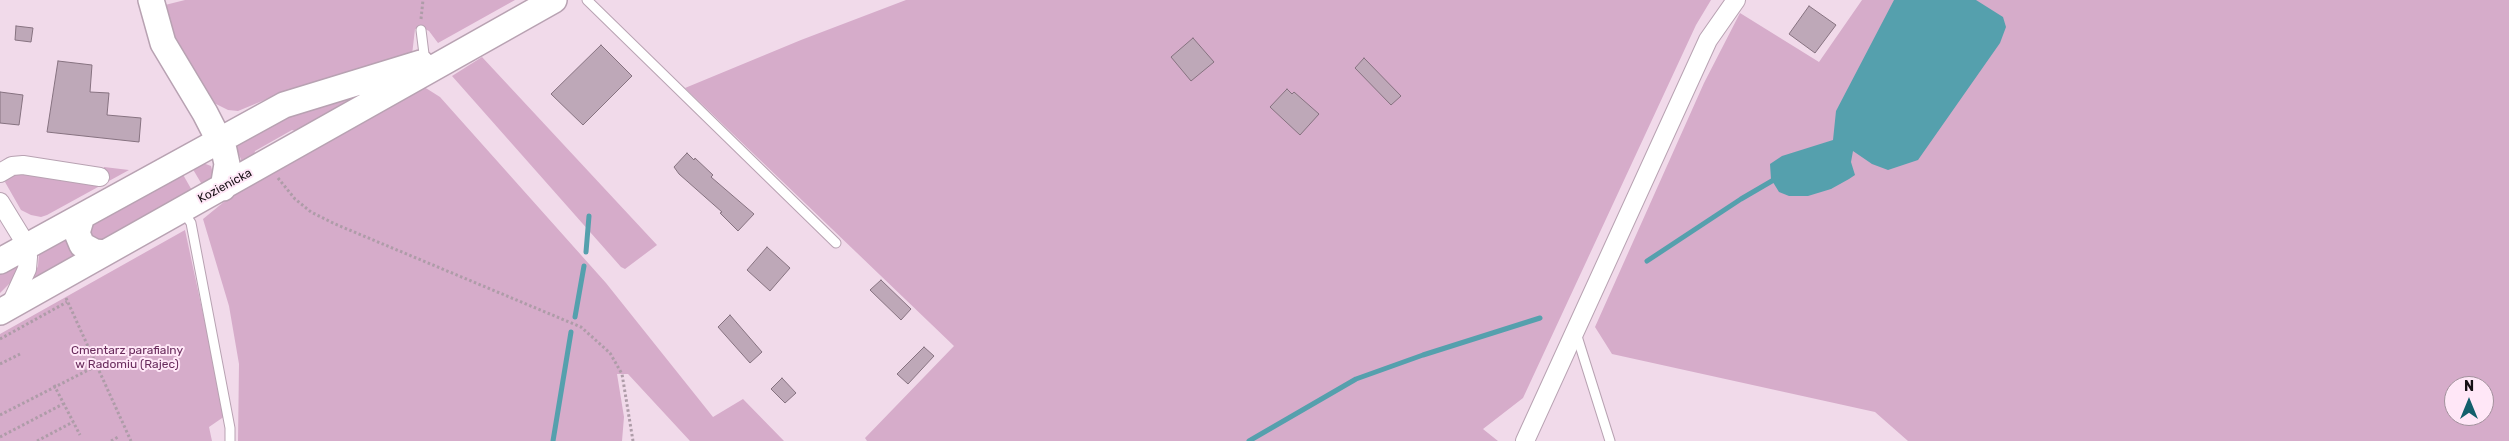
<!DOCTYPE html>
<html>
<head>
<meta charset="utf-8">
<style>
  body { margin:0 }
  #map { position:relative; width:2509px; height:441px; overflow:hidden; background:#f1daea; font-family:Rubik,sans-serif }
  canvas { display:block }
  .north { position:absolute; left:2444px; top:376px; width:50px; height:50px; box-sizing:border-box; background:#ffe7f7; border:1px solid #a2919c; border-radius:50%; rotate:0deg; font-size:14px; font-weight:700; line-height:20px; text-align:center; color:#160f14 }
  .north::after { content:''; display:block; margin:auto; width:18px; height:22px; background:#13606c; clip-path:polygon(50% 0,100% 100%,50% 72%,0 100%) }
</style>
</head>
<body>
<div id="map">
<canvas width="2509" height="441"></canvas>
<div class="north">N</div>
</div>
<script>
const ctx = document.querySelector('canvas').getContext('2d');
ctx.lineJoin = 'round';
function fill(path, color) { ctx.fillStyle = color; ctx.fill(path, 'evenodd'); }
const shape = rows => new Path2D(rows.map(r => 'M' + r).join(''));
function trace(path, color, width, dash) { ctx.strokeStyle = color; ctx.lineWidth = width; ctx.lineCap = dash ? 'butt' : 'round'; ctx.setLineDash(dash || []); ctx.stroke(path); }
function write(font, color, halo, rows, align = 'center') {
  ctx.font = font + ' Rubik,sans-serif'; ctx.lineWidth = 4; ctx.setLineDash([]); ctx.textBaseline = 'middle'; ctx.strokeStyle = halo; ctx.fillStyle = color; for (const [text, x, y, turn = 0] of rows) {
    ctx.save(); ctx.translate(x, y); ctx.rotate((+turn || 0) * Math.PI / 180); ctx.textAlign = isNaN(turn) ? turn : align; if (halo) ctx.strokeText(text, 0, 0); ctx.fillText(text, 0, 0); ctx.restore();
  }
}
const green = shape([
  [185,0,515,0,438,43,429,31,423,28,415,29,412,55,279,94,238,111,228,110,212,102,193,74,168,22,165,5],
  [906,0,1711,0,1696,25,1523,398,1483,429,1498,441,867,441,865,438,954,346,685,88,801,40],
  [1862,0,2509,0,2509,441,1908,441,1875,412,1612,354,1595,327,1704,83,1740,13,1819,62],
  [2454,386,2484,386,2484,416,2454,416],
  [482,57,657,245,625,269,621,267,452,76],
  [421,85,440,97,606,283,713,417,743,399,784,441,690,441,628,374,617,374,624,417,622,441,238,441,239,364,229,306,203,219,225,201,226,196],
  [349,97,351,104,302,133,292,130,255,151,254,156,241,168,241,159,234,145,292,110],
  [203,163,211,166,214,177,204,188,191,166],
  [104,167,129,170,47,215,41,217,31,215,21,210,5,182,12,173,22,171,101,186],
  [181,171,194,194,102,241,93,237,91,230,94,223],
  [185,230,225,416,209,427,212,441,0,441,0,334],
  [69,236,69,248,79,255,31,281,38,266,39,253],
  [22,260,14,279,0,293,0,272]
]);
const water = shape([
  [1894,0,1976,0,2003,17,2006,27,2000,43,1918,160,1888,170,1872,164,1853,151,1851,162,1855,175,1849,179,1831,189,1808,196,1789,196,1779,192,1771,179,1770,164,1782,156,1833,140,1836,111]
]);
const stream = shape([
  [586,252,589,216],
  [1647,261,1741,199,1777,178],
  [575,317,584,266],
  [553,441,571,332],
  [1249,441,1356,379,1423,355,1540,318]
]);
const building = shape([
  [1809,6,1836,25,1815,53,1789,34,1809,6],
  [16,26,33,28,31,42,15,40,16,26],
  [1193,38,1214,62,1191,81,1171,57,1193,38],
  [601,45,632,76,583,125,551,94,601,45],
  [1364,58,1401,96,1391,105,1355,68,1364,58],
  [58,61,92,65,90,92,109,93,107,115,141,118,139,142,47,132,58,61],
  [1287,89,1292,94,1294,92,1319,114,1300,135,1270,107,1287,89],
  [0,92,23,95,19,125,0,123,0,92],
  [687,153,694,160,695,158,713,175,711,177,754,214,738,231,720,213,722,212,679,174,674,167,687,153],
  [767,247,790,268,770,291,747,270,767,247],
  [881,280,911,309,901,320,870,290,881,280],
  [730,315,762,352,750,363,718,327,730,315],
  [924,347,934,356,908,384,897,374,924,347],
  [782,378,796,393,785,403,771,389,782,378]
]);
const path = shape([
  [421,19,423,0],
  [278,178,295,199,311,212,335,224,581,327,610,353,622,374,633,441],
  [66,298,131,441],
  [0,339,67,302],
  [0,364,20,354],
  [54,385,80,435],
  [0,415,98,365],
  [0,437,63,404],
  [37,441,73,422],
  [111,441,118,437]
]);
const lane = shape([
  [587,0,836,243],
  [421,30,425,62],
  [182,210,191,223,230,428,230,441],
  [1576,333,1610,441]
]);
const street = shape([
  [0,173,12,166,23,165,100,177],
  [0,202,27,246,28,257,27,269,10,306],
  [1525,441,1708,40,1736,0]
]);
const secondary = shape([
  [151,0,163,43,205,113,224,150,227,164,223,188],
  [82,216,77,233,82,245,95,252,105,253],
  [0,261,284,105,421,63],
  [0,312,554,0]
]);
const streetNames = [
  ["Kozienicka",225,186,-28]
];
const parkNames = [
  ["Cmentarz parafialny",127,351],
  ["w Radomiu (Rajec)",127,365]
];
fill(green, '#d6acca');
fill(water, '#55a0ad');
trace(stream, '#55a0ad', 5);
fill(building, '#bea8b8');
trace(building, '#867280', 1);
trace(lane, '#b8a2b2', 11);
trace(street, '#b8a2b2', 20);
trace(secondary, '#b8a2b2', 28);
trace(path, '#ae9ca8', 3, [2.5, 2.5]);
trace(lane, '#fff', 9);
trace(street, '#fff', 18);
trace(secondary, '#fff', 25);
write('12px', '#160f14', '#ffe7f7', streetNames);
write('12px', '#692c5c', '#ffe7f7', parkNames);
</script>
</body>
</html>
